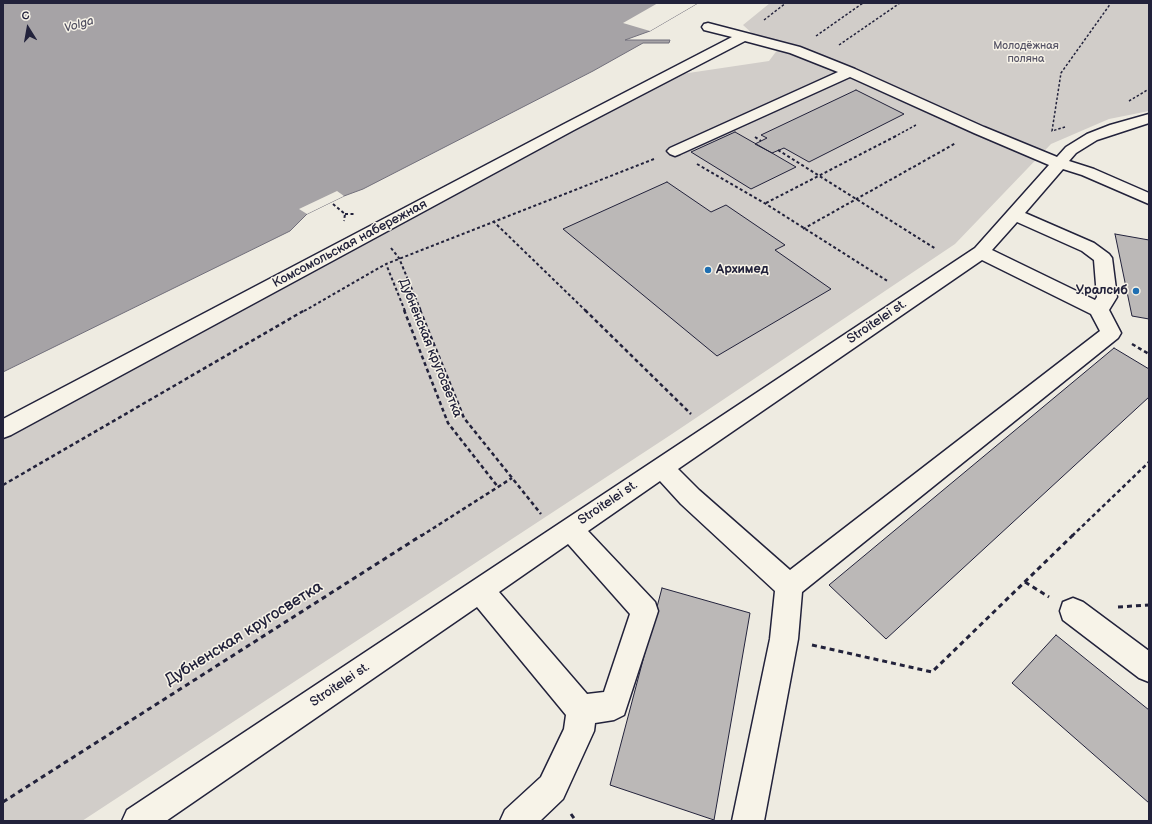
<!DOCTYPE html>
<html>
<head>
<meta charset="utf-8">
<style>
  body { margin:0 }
  #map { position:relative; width:1152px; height:824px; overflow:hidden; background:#eeebe1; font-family:"Balsamiq Sans",sans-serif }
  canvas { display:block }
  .frame { position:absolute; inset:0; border:4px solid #22223b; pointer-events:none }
  .north { position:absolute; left:8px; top:8px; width:40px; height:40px; -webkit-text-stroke:3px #f7f3e8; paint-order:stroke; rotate:349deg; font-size:11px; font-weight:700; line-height:16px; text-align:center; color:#22223b }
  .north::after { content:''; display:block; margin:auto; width:14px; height:18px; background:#22223b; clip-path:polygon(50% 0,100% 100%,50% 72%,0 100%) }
</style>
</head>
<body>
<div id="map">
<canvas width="1152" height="824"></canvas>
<div class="frame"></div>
<div class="north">С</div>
</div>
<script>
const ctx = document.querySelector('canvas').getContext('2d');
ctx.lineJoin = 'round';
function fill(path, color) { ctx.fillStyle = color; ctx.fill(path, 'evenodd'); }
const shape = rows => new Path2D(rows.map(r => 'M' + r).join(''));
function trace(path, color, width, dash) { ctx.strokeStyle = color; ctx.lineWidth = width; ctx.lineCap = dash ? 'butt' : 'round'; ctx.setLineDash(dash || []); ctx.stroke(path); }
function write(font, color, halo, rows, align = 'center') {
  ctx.font = font + ' "Balsamiq Sans",sans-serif'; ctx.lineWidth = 3; ctx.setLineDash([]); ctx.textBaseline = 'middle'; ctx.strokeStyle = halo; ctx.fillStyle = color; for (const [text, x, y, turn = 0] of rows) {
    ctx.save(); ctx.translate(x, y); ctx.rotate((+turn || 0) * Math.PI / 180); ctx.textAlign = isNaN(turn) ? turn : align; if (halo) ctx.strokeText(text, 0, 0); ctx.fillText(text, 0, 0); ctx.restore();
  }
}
const green = shape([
  [770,3,1149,3,1149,111,1109,119,1051,144,955,244,672,434,82,821,3,821,3,436,675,75,769,61,781,45,755,36,743,25]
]);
const water = shape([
  [3,3,698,3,650,31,625,40,670,40,669,43,643,43,593,71,363,189,344,196,307,214,290,231,3,372,3,3]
]);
const pier = shape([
  [658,3,698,3,650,31,623,23],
  [337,191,344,196,307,214,299,209]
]);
const building = shape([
  [856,90,904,114,809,162,784,148,772,153,755,144,767,138,761,135,856,90],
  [735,132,772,153,796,167,751,189,691,152,735,132],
  [667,182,711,212,726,205,785,245,775,250,831,289,717,356,563,229,667,182],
  [1115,234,1149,240,1149,319,1132,316,1115,234],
  [1114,348,1149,369,1149,397,886,639,829,585,1114,348],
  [662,588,750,613,714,820,610,785,662,588],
  [1056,635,1149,710,1149,803,1012,683,1056,635]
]);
const pathFar3 = shape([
  [764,20,786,3],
  [816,36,863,3],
  [839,45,900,3],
  [1129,101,1149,89],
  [1065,127,1052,131,1061,73,1111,3],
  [894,137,916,125]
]);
const pathFar2 = shape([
  [755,137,761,141],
  [778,150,936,249],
  [697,164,766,204,889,282],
  [766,203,896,136],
  [333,204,345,214,344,221],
  [345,214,356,214],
  [493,221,586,311],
  [803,229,956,143],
  [391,248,399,258,421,311],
  [304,311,386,264],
  [405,311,386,264,654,159]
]);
const pathFar1 = shape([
  [404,310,448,423,498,487],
  [420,310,464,418,541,514],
  [585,310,691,414],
  [1132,344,1149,354],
  [3,485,305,310],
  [421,536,512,478],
  [1072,536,1149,462]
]);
const path = shape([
  [1025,582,1049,597],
  [1118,607,1149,605],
  [812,645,932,672,1073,535],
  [3,802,422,535],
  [571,814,576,821]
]);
const minor = shape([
  [708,23,800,47,855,69,984,127,1057,157,1066,147,1087,134,1110,125,1149,114,1149,123,1097,140,1076,153,1069,161,1094,169,1149,193,1149,204,1082,175,1063,169,1025,213,1094,243,1109,254,1112,258,1117,297,1109,310,1121,333,1118,338,802,592,798,639,764,821,732,821,770,639,775,591,681,504,660,481,588,531,655,602,658,611,624,715,614,720,595,723,594,731,563,799,540,821,500,821,505,810,541,777,564,729,566,715,477,607,166,821,122,821,127,810,975,248,1049,165,974,133,850,77,680,154,675,156,670,154,667,151,670,148,838,72,790,53,745,41,574,130,11,435,3,438,3,419,564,124,732,37,704,30,702,27,704,24,708,23],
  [1017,222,1082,251,1094,260,1097,297,1095,300,992,250,1017,222],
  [982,260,1091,314,1100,331,790,570,699,490,678,469,982,260],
  [568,544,630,614,604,692,587,694,499,592,568,544],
  [1073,598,1083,602,1149,651,1149,682,1139,678,1063,620,1060,611,1063,602,1073,598]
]);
const markers = [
  [708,270,4,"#1f6fb2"],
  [1136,291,4,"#1f6fb2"]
];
const farParknames = [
  ["Молодёжная",1026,46],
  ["поляна",1026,59]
];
const farWaternames = [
  ["Volga",79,25,-16]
];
const streetNames = [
  ["Комсомольская набережная",350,244,-28],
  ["Stroitelei st.",877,322,-34],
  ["Дубненская кругосветка",430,348,68],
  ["Stroitelei st.",608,503,-34],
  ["Stroitelei st.",340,685,-34]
];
const poiNames = [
  ["Архимед",716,270],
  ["Уралсиб",1128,291,"right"]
];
const nearStreetnames = [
  ["Дубненская кругосветка",244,634,-32]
];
fill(green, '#d1cdc9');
fill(water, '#a6a3a6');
trace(water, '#716f7b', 1);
fill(pier, '#eeebe1');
fill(building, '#bbb8b7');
trace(building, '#22223b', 1);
trace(minor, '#22223b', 3);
trace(pathFar3, '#22223b', 1.5, [2.5, 2]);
trace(pathFar2, '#22223b', 2, [3, 2.5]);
trace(pathFar1, '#22223b', 2.5, [4, 3]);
trace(path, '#22223b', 3, [5, 4]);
fill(minor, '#f7f3e8');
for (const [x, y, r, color] of markers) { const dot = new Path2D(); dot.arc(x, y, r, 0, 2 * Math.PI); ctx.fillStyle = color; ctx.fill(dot); trace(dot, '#f7f3e8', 1.5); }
write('11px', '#575566', '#f7f3e8', farParknames);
write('italic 12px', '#504f60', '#f7f3e8', farWaternames);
write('13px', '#22223b', '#f7f3e8', streetNames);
write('bold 13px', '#22223b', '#f7f3e8', poiNames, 'left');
write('16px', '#22223b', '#f7f3e8', nearStreetnames);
</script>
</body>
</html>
